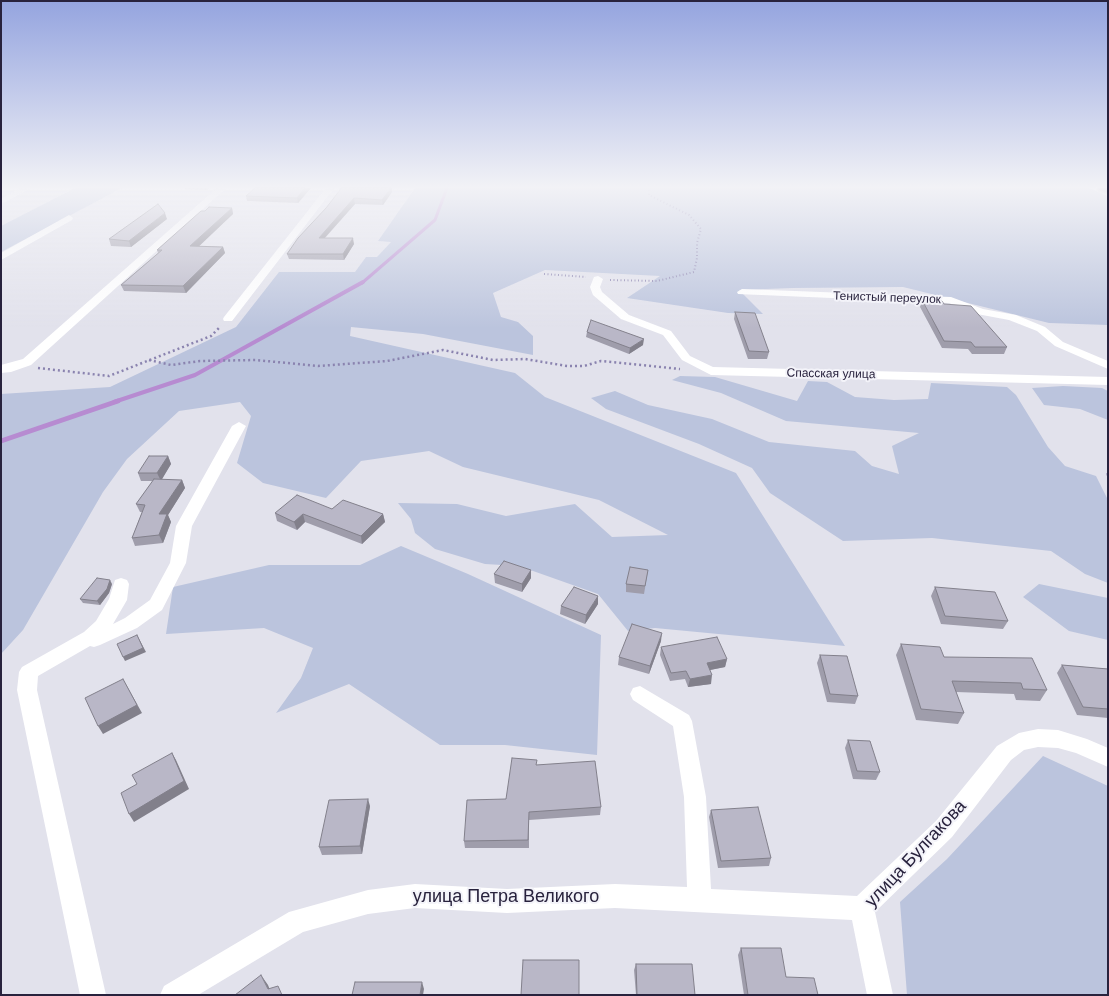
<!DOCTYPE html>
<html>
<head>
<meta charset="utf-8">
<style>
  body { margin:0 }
  #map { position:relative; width:1109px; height:996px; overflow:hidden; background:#e2e2ec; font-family:Arial,sans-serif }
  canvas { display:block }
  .frame { position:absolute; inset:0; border:2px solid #28223d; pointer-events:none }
</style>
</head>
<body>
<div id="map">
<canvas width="1109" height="996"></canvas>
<div class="frame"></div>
</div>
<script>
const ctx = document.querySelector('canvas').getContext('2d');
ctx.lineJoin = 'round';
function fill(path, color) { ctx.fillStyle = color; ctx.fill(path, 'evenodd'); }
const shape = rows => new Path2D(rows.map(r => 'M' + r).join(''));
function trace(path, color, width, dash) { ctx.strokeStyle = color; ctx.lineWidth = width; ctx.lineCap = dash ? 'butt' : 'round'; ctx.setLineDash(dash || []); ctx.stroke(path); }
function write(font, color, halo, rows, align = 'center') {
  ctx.font = font + ' Arial,sans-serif'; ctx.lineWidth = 4; ctx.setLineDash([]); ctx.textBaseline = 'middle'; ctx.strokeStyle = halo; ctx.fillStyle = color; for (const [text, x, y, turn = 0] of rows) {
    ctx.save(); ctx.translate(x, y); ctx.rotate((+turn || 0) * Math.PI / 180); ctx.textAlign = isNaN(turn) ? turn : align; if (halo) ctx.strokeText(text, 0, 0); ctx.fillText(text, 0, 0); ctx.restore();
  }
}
const green = shape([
  [75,188,122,188,1,252,1,226],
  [415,188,1089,188,1108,196,1108,325,1049,323,903,287,793,288,739,290,763,314,728,313,627,298,660,276,545,270,493,293,501,317,518,322,533,336,533,355,423,334,351,327,350,336,515,373,545,397,736,473,845,646,655,628,628,631,598,594,519,566,485,564,435,549,415,533,411,519,398,503,457,504,506,516,575,504,612,537,668,535,599,500,463,467,429,451,361,461,326,498,263,483,237,463,251,416,240,402,179,411,127,459,103,492,23,630,1,654,1,394,110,387,236,327,279,272,355,272,366,257,377,257,391,242,378,241],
  [680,376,715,377,797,401,808,381,827,382,855,397,894,400,928,399,931,383,1007,387,1016,395,1048,447,1065,466,1096,476,1108,500,1108,583,1085,574,1051,551,932,538,843,541,770,493,752,468,699,444,606,409,591,398,615,391,648,405,712,419,769,442,855,451,872,466,899,474,892,446,919,433,786,421,721,393,672,380],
  [1063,386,1102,388,1108,391,1108,420,1080,409,1044,405,1032,388],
  [401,546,468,574,601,635,597,755,505,745,440,745,349,684,276,713,301,678,313,648,264,628,166,634,173,587,269,565,360,565],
  [1039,584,1108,598,1108,640,1069,631,1023,597],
  [1043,756,1108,786,1108,995,907,995,900,902,947,859]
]);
const streamFar2 = shape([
  [362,283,435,220,447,188]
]);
const streamFar1 = shape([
  [114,402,195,375,363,282]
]);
const stream = shape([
  [1,441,118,401]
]);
const pathFar2 = shape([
  [544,274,586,277],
  [610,280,657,281,694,272,697,258,697,243,701,229,689,215,649,195,649,188]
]);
const pathFar1 = shape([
  [149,360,171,365,200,361,256,360,318,366,387,361,443,350,493,360,525,359,567,366,584,366,601,361,680,369],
  [38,368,109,376,211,336,220,327]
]);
const path = shape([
  [1108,473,1108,476]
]);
const minor = shape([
  [21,188,31,188,1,204,1,199,21,188],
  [217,188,226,188,31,365,11,372,1,373,1,365,23,359,217,188],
  [326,188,334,188,232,321,224,321,223,319,224,317,326,188],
  [69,215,73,218,72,220,1,260,1,253,69,215],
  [598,276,603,279,600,287,602,292,629,315,671,331,690,356,713,367,1108,377,1108,385,711,375,682,360,663,335,621,319,593,295,590,287,594,277,598,276],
  [742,289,951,297,983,309,1016,315,1045,327,1063,342,1108,361,1108,369,1055,346,1037,331,1009,320,977,314,949,303,738,294,737,292,742,289],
  [239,422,246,426,192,526,186,563,162,610,137,628,100,645,94,647,90,646,38,676,37,690,106,995,80,995,17,690,19,672,22,667,84,632,96,621,109,599,115,580,121,578,127,580,129,584,127,600,113,624,125,618,150,600,170,563,176,526,232,426,239,422],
  [640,686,689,715,692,721,706,797,711,889,857,896,936,821,997,746,1019,733,1038,729,1058,730,1087,739,1108,748,1108,767,1076,753,1058,748,1038,747,1024,750,1011,760,952,837,875,912,893,995,867,995,852,920,615,908,507,913,415,908,368,914,303,932,198,995,160,995,164,986,289,912,368,890,415,884,507,889,615,884,687,887,684,797,673,726,633,700,630,694,633,688,640,686]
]);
const major = shape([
  [1098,188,1108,188,1108,193,1099,190,1098,188]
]);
const wall = shape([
  [185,188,209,188,207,190,185,189],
  [255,188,311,188,298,203,247,201,246,196],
  [340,188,392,188,392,192,383,205,355,204,325,238,354,244,344,260,289,259,287,254,326,208,340,190],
  [232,208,233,214,198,246,223,247,225,253,186,293,124,291,121,285,158,253,157,250,205,211],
  [167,219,131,247,111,246,109,239],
  [922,300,944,304,1007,347,1004,354,972,354,968,349,942,348,920,307],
  [735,312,769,352,767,359,748,359,734,319],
  [587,332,643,345,629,354,586,337],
  [168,456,171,464,161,480,182,480,185,488,168,515,171,522,163,543,135,546,132,538,142,512,140,512,136,504,153,481,141,481,138,473],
  [332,509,383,514,385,522,362,544,305,522,297,530,277,521,275,513],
  [531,570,531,578,522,592,495,583,494,574],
  [648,570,644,594,626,592,626,584],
  [112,584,109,593,100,605,83,603,80,599],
  [935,587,1008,621,1003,629,941,624,931,596],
  [598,604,585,624,560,614,561,606],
  [661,641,649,674,618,665,619,657],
  [901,644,944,657,1047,690,1040,701,1016,700,1014,694,956,692,964,713,958,724,916,720,896,655],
  [661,647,727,659,725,667,710,670,711,684,688,687,685,679,670,681,660,655],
  [820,655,858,696,855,704,827,702,817,663],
  [1062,665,1108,669,1108,718,1077,715,1057,673],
  [848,740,880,772,876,780,853,779,845,748],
  [537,765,601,807,600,815,529,820,529,848,465,848,464,841,506,799],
  [370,806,362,854,322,855,319,847],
  [711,810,771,858,769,866,718,868,709,817],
  [741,948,786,977,818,995,744,995,738,955],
  [636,964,695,995,636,995,634,970]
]);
const shadedWall = shape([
  [305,188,311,188,298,203,297,198],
  [391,188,392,188,392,192,383,205,382,200],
  [354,198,355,204,320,243,319,238],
  [232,208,233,214,192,253,190,246],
  [165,213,167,219,131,247,129,241],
  [353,238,354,244,344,260,343,254],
  [223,247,225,253,186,293,183,286],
  [644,339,643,345,629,354,630,348],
  [168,456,171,464,161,481,157,473],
  [182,480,185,488,168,515,171,522,163,543,159,535,159,514],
  [303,514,305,522,297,530,294,522],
  [383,514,385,522,362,544,361,536],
  [531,570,531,578,522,592,522,584],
  [110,580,112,584,109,593,100,605,97,601],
  [598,596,598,604,585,624,586,615],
  [662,633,661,641,649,674,650,666],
  [137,635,146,652,125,661,123,657],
  [727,659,725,667,705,671,707,663],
  [712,675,711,684,688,687,690,679],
  [123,679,142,713,103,734,98,726],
  [172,753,176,760,189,789,134,822,129,814],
  [368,799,370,806,362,854,360,846],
  [261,975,268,985,272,995,268,989],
  [422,982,424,989,423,995,420,995]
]);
const building = shape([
  [255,188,305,188,297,198,246,196,255,188],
  [340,188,391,188,382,200,354,198,319,238,353,238,343,254,287,254,298,238,326,208,340,190,340,188],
  [158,204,165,213,129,241,109,239,158,204],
  [209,207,232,208,190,246,223,247,183,286,121,285,162,250,157,250,201,211,205,211,209,207],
  [922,300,942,301,944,304,971,306,1007,347,975,347,971,342,944,341,922,300],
  [735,312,755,313,769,352,749,351,735,312],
  [591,320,644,339,630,348,587,332,591,320],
  [149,456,168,456,157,473,138,473,149,456],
  [154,479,182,480,159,514,167,514,159,535,132,538,145,505,136,504,154,479],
  [297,495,332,509,343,500,383,514,361,536,303,514,294,522,275,513,297,495],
  [504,561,531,570,522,584,494,574,504,561],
  [630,567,648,570,645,586,626,584,630,567],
  [97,578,110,580,107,589,97,601,80,599,97,578],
  [574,587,598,596,586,615,561,606,574,587],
  [935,587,995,592,1008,621,945,616,935,587],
  [632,624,662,633,650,666,619,657,632,624],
  [137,635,143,648,123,657,117,644,137,635],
  [717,637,727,659,707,663,712,675,690,679,686,671,671,673,661,647,717,637],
  [901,644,940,647,944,657,1032,658,1047,690,1023,689,1021,683,952,681,964,713,921,709,901,644],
  [820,655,847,656,858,696,830,694,820,655],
  [1062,665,1108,669,1108,709,1083,707,1062,665],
  [123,679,137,705,98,726,85,698,123,679],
  [848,740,870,741,880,772,857,771,848,740],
  [172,753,184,781,129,814,121,793,137,784,132,775,172,753],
  [512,758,537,760,536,765,595,761,601,807,529,812,528,840,464,841,467,800,506,799,512,758],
  [368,799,360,846,319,847,329,800,368,799],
  [758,807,771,858,721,861,711,810,758,807],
  [741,948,781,948,786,977,814,978,818,995,748,995,741,948],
  [523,960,579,960,579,995,521,995,523,960],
  [636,964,692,964,695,995,637,995,636,964],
  [261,975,268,989,278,986,282,995,235,995,261,975],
  [355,982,422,982,420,995,352,995,355,982]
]);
const farStreetnames = [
  ["Тенистый переулок",887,298,2],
  ["Спасская улица",831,374,1]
];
const nearStreetnames = [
  ["улица Булгакова",916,854,-47],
  ["улица Петра Великого",506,897]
];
fill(green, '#bbc4dd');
trace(streamFar2, '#b78bd1', 3);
trace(streamFar1, '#b78bd1', 4);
trace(stream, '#b78bd1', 5);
trace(major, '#bebdc5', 3);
trace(pathFar2, '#8a83af', 2, [1, 2.5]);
trace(pathFar1, '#8a83af', 2.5, [2, 3]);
trace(path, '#8a83af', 3, [2.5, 4]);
fill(minor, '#fff');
fill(major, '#7467a1');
fill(wall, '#9f9dab');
fill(shadedWall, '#82808b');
fill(building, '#b9b7c7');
trace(building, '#82808b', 1);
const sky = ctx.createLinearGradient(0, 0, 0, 328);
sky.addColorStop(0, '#94a4df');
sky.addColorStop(0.57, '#f2f2f6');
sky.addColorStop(1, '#f2f2f600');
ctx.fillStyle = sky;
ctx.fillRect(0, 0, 1109, 328);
write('12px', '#28223d', '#f3f3f9', farStreetnames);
write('18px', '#28223d', '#f3f3f9', nearStreetnames);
</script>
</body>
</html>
